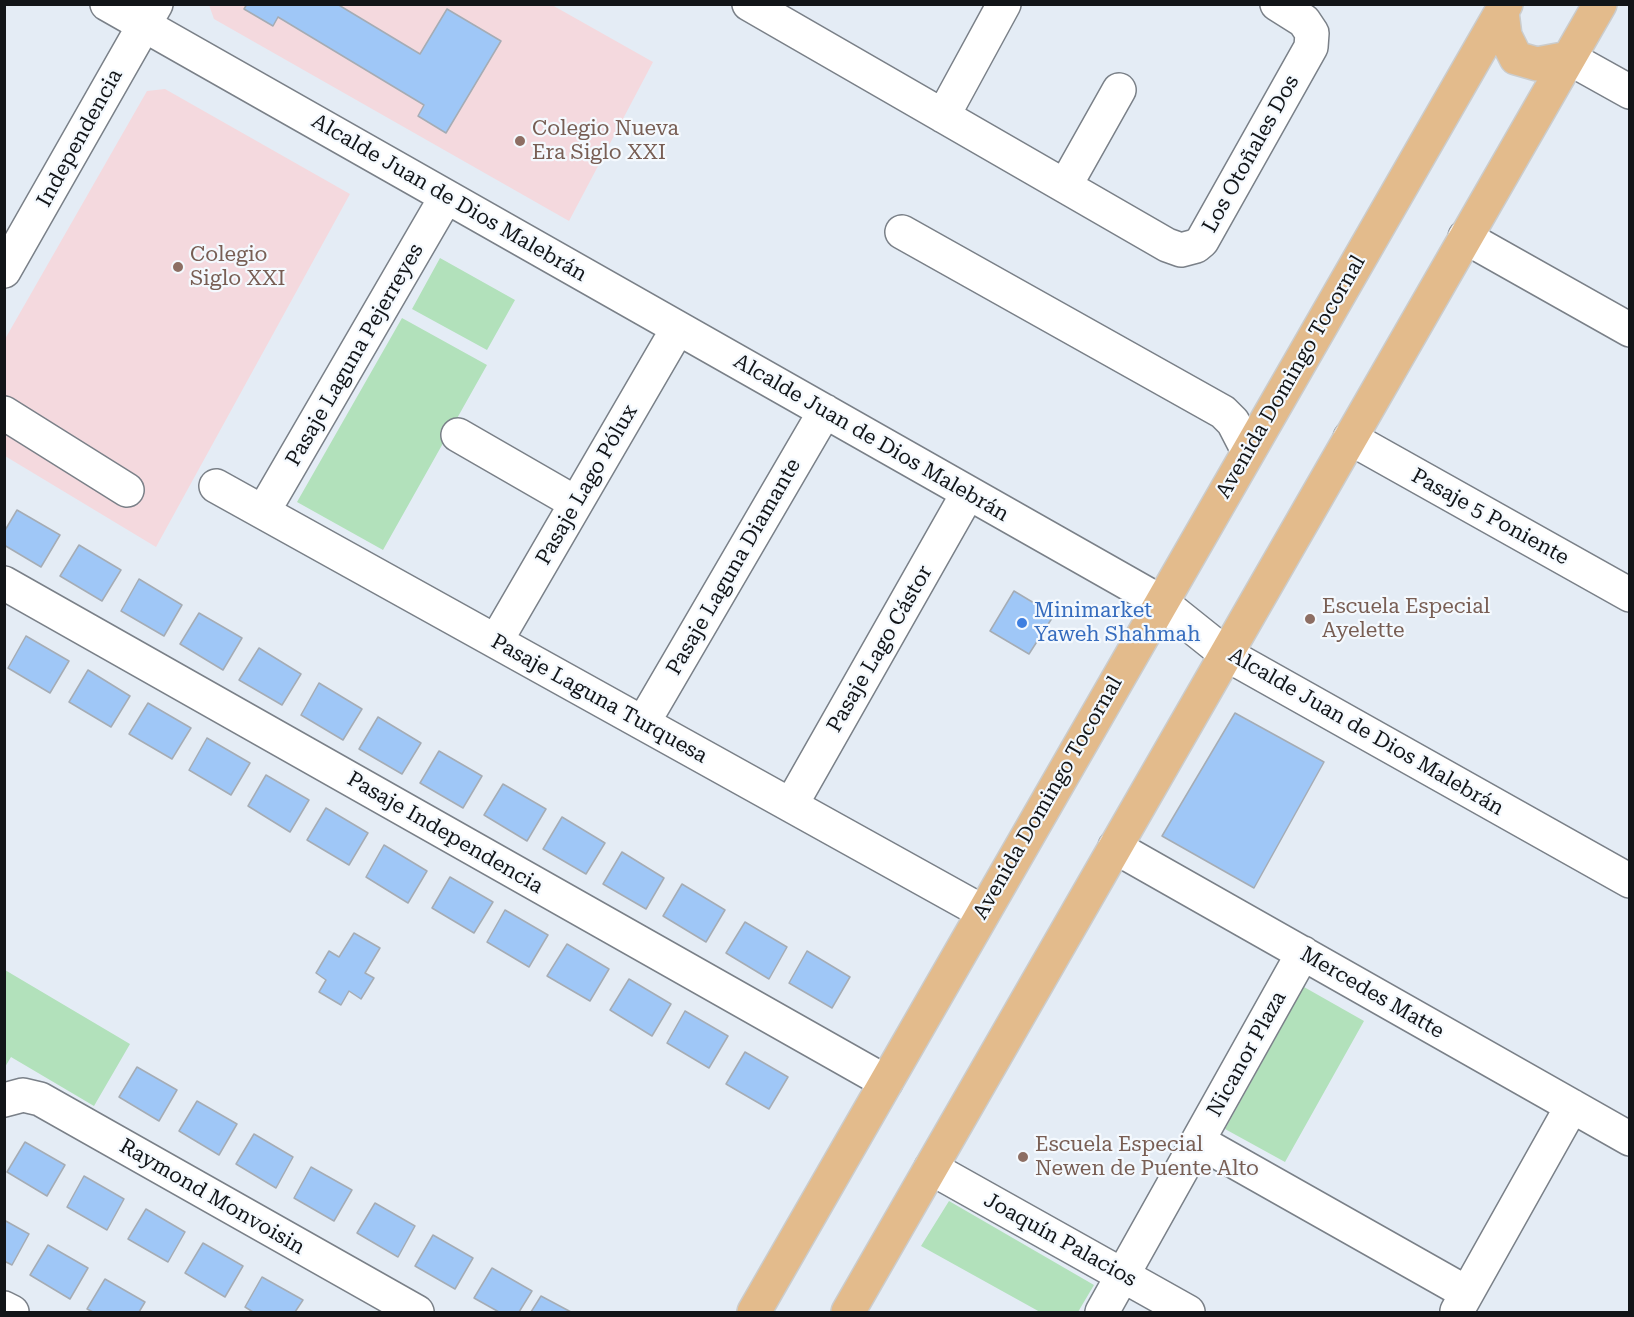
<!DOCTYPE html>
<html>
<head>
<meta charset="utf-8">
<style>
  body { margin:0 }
  #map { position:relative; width:1634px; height:1317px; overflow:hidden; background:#e4ecf5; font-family:"Roboto Serif",serif }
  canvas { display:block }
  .frame { position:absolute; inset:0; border:6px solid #121518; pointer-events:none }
</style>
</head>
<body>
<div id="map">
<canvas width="1634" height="1317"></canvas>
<div class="frame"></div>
</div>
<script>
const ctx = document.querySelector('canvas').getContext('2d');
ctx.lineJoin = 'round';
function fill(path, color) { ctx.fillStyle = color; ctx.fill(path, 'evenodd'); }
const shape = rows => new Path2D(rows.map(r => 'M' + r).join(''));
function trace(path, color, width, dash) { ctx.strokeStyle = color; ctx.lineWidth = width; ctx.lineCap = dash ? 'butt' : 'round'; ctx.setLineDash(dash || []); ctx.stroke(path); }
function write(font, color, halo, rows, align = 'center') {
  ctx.font = font + ' "Roboto Serif",serif'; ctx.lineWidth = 4.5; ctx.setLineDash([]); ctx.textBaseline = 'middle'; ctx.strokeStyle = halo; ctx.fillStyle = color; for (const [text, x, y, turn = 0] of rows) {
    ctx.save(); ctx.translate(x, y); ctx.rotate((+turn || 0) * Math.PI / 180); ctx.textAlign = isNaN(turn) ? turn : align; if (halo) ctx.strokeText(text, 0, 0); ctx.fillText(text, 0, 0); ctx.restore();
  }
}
const education = shape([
  [209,5,552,5,653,62,569,221,214,19],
  [165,89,350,194,156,547,5,456,5,339,147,91]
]);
const green = shape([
  [440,258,515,300,487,350,412,309],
  [402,318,487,365,383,550,297,502],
  [5,970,130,1044,94,1106,11,1057,5,1067],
  [1304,987,1364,1021,1285,1162,1225,1129],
  [949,1201,1094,1285,1078,1312,1040,1312,921,1246]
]);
const building = shape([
  [247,4,337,4,420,54,447,9,501,41,446,133,418,116,424,105,278,17,273,26,244,9,247,4],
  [17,510,60,535,41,567,4,545,4,532,17,510],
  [79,545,121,570,102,601,60,576,79,545],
  [139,579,182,605,164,636,121,611,139,579],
  [1014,591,1054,615,1029,654,990,631,1014,591],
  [199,613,242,638,223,670,180,644,199,613],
  [26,636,69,661,50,693,8,668,26,636],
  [259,648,301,674,282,705,239,680,259,648],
  [88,670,130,696,111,727,69,702,88,670],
  [319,683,362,709,343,740,301,715,319,683],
  [148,703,191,728,172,759,129,734,148,703],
  [1235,713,1324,762,1254,888,1162,836,1235,713],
  [378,717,421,743,402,774,359,749,378,717],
  [207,738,250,763,231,795,189,770,207,738],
  [439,751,482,776,463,808,420,783,439,751],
  [266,775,309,800,290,832,248,806,266,775],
  [503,784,546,809,527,841,484,815,503,784],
  [326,808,368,833,349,865,307,840,326,808],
  [562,817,605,843,586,874,543,849,562,817],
  [384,845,427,871,408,903,366,877,384,845],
  [622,852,664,878,646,909,603,884,622,852],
  [450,877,493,902,474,933,432,908,450,877],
  [682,884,725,910,706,942,663,916,682,884],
  [505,910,548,935,529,967,487,942,505,910],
  [745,922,787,947,769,979,726,953,745,922],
  [354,933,380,948,365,973,374,978,361,999,349,991,341,1005,319,992,326,980,316,973,329,951,339,957,354,933],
  [567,944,609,969,590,1001,547,976,567,944],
  [807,951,850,977,832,1008,789,983,807,951],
  [629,979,671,1004,652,1036,610,1010,629,979],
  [685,1011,728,1036,709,1068,667,1043,685,1011],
  [745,1052,788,1077,769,1109,726,1084,745,1052],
  [137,1067,177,1090,159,1121,119,1097,137,1067],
  [197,1101,237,1124,219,1155,179,1131,197,1101],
  [254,1134,293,1157,276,1188,236,1164,254,1134],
  [25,1142,65,1165,47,1196,7,1172,25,1142],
  [311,1167,352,1190,334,1221,294,1198,311,1167],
  [84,1176,124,1199,107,1230,67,1207,84,1176],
  [375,1203,415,1226,398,1257,357,1233,375,1203],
  [146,1209,185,1232,168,1262,128,1239,146,1209],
  [4,1220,29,1234,12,1265,4,1261,4,1220],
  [433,1235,473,1258,455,1289,415,1266,433,1235],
  [203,1243,243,1266,225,1297,185,1273,203,1243],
  [48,1245,88,1268,70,1299,30,1275,48,1245],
  [492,1268,532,1291,519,1312,499,1312,474,1298,492,1268],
  [262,1277,303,1300,295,1312,253,1312,245,1307,262,1277],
  [105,1279,145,1302,139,1312,93,1312,87,1309,105,1279],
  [541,1296,571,1312,531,1312,541,1296]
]);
const minor = shape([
  [107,4,1161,602,1226,654,1630,881],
  [749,4,1167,245,1181,250,1196,246,1202,241,1311,47,1312,33,1304,21,1277,4],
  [1569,58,1630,92],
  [943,116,1004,4],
  [1065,186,1119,90],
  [902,232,1223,412,1233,422,1248,451],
  [1465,237,1630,330],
  [4,271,156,4],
  [4,413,127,490],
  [458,435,576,503],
  [1350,438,1630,595],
  [216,486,983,912],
  [263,512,446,197],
  [4,583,886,1082],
  [496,641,678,328],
  [643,723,825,411],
  [791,805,968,493],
  [1115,847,1630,1139],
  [4,1100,23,1095,40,1099,417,1312],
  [1198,1141,1467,1293],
  [931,1168,1188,1312],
  [4,1308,12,1312],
  [1457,1311,1572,1106],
  [1102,1312,1303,953]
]);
const major = shape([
  [1502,12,1505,36,1516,58,1537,64,1569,58],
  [754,1312,1506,4],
  [848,1312,1600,4]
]);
const markers = [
  [520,141,6,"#8d6e63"],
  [178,267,6,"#8d6e63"],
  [1310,619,6,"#8d6e63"],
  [1022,623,6,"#3f7fe0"],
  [1023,1157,6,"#8d6e63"]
];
const educationNames = [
  ["Colegio Nueva",532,129],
  ["Era Siglo XXI",532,153],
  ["Colegio",190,255],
  ["Siglo XXI",190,279],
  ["Escuela Especial",1322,607],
  ["Ayelette",1322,631],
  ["Escuela Especial",1035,1145],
  ["Newen de Puente Alto",1035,1169]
];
const streetNames = [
  ["Independencia",80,138,-61],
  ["Los Otoñales Dos",1251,154,-61],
  ["Alcalde Juan de Dios Malebrán",449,198,30],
  ["Pasaje Laguna Pejerreyes",355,355,-60],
  ["Avenida Domingo Tocornal",1291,377,-60],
  ["Alcalde Juan de Dios Malebrán",871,438,30],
  ["Pasaje Lago Pólux",587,485,-60],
  ["Pasaje 5 Poniente",1490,517,29],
  ["Pasaje Laguna Diamante",734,567,-60],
  ["Pasaje Lago Cástor",880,649,-60],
  ["Pasaje Laguna Turquesa",599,699,29],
  ["Alcalde Juan de Dios Malebrán",1366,732,30],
  ["Avenida Domingo Tocornal",1048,798,-60],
  ["Pasaje Independencia",445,833,30],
  ["Mercedes Matte",1372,993,30],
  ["Nicanor Plaza",1247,1054,-61],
  ["Raymond Monvoisin",212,1197,30],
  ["Joaquín Palacios",1060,1240,29]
];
const shopNames = [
  ["Minimarket",1034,611],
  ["Yaweh Shahmah",1034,635]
];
fill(education, '#f4d9de');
fill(green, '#b2e1bb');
fill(building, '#9fc7f7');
trace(building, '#a5acb4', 1.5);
trace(minor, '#7a8088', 36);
trace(major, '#cbcccc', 36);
trace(minor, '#fff', 33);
trace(major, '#e3bb8c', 33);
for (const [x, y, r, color] of markers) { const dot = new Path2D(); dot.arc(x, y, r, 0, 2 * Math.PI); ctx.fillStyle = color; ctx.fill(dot); trace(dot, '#f4f9fe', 2); }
write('21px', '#785e54', '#f4f9fe', educationNames, 'left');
write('21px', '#121518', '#f4f9fe', streetNames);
write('21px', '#366cbe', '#f4f9fe', shopNames, 'left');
</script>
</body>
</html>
